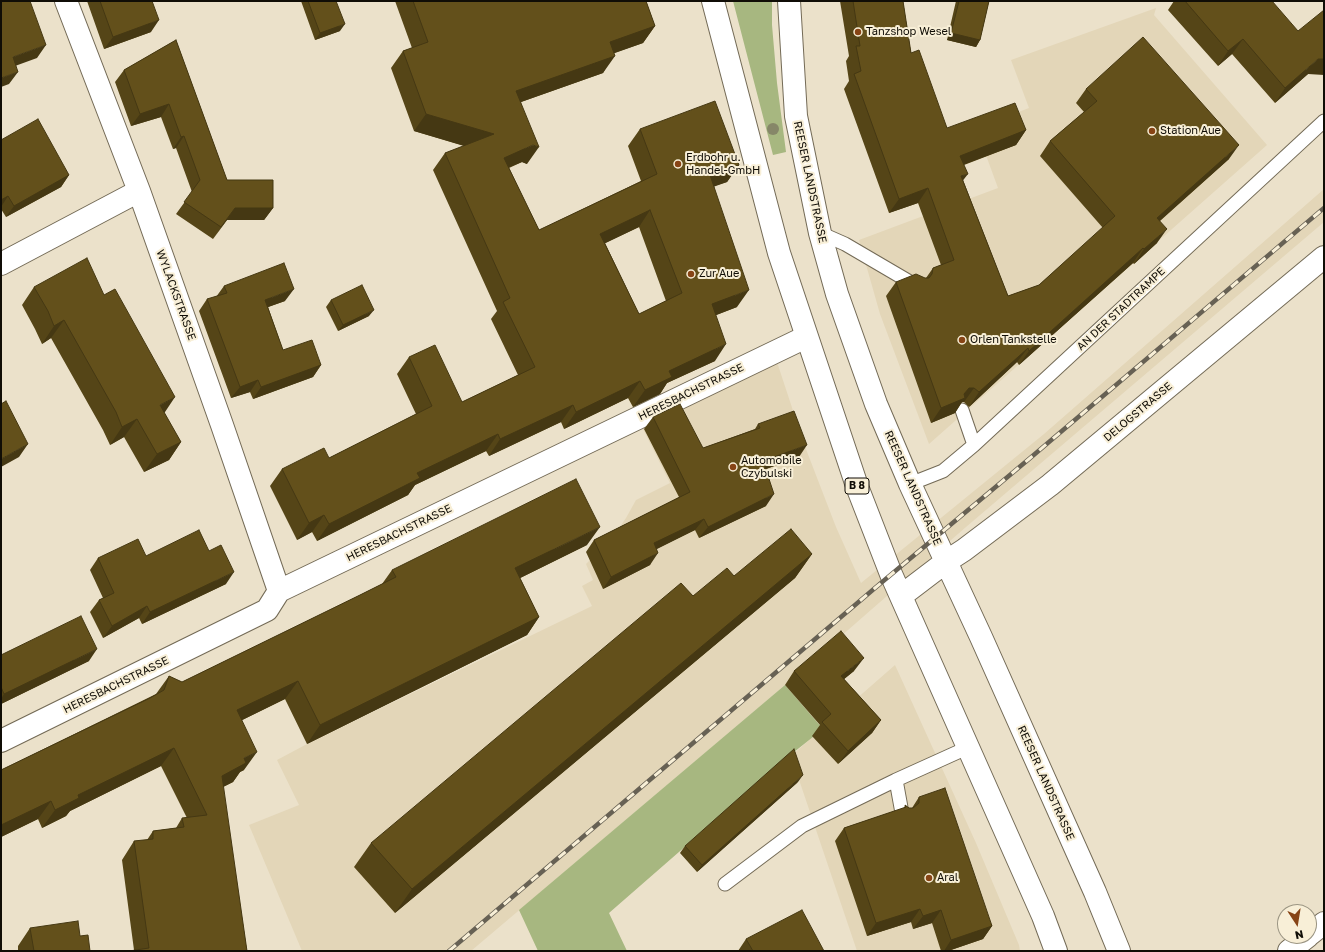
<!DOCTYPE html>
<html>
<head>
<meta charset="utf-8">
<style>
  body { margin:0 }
  #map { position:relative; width:1325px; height:952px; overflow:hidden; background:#ebe1ca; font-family:"Golos Text",sans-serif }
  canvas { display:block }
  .frame { position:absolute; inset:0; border:2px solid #100d06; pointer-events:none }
  .north { position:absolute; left:1277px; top:904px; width:40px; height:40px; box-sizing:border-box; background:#f8efd7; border:1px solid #9b9583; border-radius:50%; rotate:168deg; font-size:11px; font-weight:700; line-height:16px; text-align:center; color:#100d06 }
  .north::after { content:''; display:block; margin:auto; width:14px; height:18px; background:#874415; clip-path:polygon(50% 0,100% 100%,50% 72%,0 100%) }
</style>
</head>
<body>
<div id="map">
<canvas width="1325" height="952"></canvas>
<div class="frame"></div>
<div class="north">N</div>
</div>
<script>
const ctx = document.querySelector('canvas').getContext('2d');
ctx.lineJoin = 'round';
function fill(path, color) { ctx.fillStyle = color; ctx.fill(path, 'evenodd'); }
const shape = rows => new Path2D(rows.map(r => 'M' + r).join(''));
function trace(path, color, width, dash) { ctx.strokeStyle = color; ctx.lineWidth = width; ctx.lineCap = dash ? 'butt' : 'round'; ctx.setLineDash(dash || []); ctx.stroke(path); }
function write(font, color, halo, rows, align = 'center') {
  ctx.font = font + ' "Golos Text",sans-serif'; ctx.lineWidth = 4; ctx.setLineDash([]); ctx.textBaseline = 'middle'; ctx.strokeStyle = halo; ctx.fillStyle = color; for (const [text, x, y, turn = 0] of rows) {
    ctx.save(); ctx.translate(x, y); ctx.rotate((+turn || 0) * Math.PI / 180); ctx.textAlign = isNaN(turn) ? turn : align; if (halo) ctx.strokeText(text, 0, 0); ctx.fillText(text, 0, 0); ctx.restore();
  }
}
const built = shape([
  [1156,8,1154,15,1267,145,929,444,880,314,859,240,998,188,976,128,1029,108,1011,60],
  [1324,189,1324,222,966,527,785,685,471,951,302,951,249,825,299,805,277,760,307,744,592,606,582,586,593,580,586,564,612,538,626,518,636,500,670,483,641,425,776,359,804,444,836,527,861,583,1044,434],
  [895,665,976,843,1019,945,1020,951,857,951,791,756]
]);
const green = shape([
  [733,1,772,1,772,25,777,83,786,152,773,155],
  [785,685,823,729,789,756,609,913,627,951,538,951,519,910]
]);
const lane = shape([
  [820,233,845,244,915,285],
  [962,410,974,445],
  [910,484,943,471,974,445,1324,121],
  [902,813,896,780,969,747],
  [725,884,802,826,896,780]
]);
const street = shape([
  [66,1,139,191,222,425,279,591],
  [1,264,139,191],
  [947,561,964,550,1050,485,1324,257],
  [1,741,267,610,279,591,806,337],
  [1309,935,1324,923],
  [1289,951,1308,936]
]);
const primary = shape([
  [713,1,779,253,858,489,891,574,1043,916,1056,951],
  [789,1,796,116,820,233,837,294,876,404,910,484,981,637,1095,892,1119,951],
  [901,596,947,561]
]);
const rail = shape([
  [449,951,875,588,1029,459,1324,208]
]);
const trees = [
  [773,129]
];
const wall = shape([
  [87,1,152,1,151,32,104,49],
  [301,1,336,1,340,31,315,40],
  [395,1,646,1,655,26,643,43,614,53,603,73,521,102,527,164,522,162,509,168,539,230,641,181,628,146,640,129,739,165,727,182,714,186,737,307,716,315,715,361,667,383,660,394,633,407,628,398,564,429,561,422,489,456,486,451,415,485,408,495,317,541,312,532,297,540,270,486,282,469,329,458,416,414,397,374,409,357,462,402,518,375,491,319,497,311,433,170,445,153,464,146,414,131,391,68,403,51,412,48],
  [639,227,666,301,639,314,605,243],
  [840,1,903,1,911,53,947,128,1026,130,1016,145,964,165,963,180,1008,296,1039,285,1103,228,1040,156,1050,141,1084,112,1076,103,1086,89,1229,159,1160,221,1157,243,1134,264,1133,263,1019,365,1017,362,969,407,964,402,962,402,955,413,931,423,886,296,896,282,926,278,933,268,941,265,918,203,889,213,844,89,849,81,846,61,849,56],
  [956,1,989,1,980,40,976,47,947,40],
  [1174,1,1272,1,1308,74,1275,103,1232,54,1218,66,1168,10],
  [176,40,227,180,273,208,264,220,227,220,213,239,176,214,192,192,176,148,173,149,161,117,131,126,115,82,124,70],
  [1,140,69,175,61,187,6,217,1,209],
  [224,286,285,301,268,307,283,350,321,365,313,377,253,399,250,392,231,398,199,311,207,299,216,297],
  [34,287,104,295,164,413,181,442,169,460,144,472,124,437,110,445,103,430,51,338,42,344,35,329,22,305],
  [331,300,369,316,338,331,326,307],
  [653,417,703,448,755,429,758,424,799,457,766,469,766,506,699,538,695,530,656,549,650,565,603,589,586,552,594,540,679,497,644,429],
  [587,545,520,578,539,617,527,635,307,744,285,699,242,720,244,770,240,772,233,782,223,787,247,951,134,950,122,860,134,841,147,840,153,831,176,828,182,818,187,818,161,766,70,811,66,816,42,828,38,819,1,837,1,770,156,694,169,676,182,682,360,595,382,584,392,570],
  [812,554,795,578,395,913,354,867,371,843,693,596,734,576],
  [146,556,226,584,142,624,139,618,103,638,90,612,99,600,103,598,90,570,98,558],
  [1,655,89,661,1,704],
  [794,671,854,671,844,679,881,720,872,733,838,764,812,736,820,725,785,685],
  [798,782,697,872,680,853,685,846],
  [919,797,992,926,983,939,948,951,941,951,932,923,913,929,911,922,867,936,835,841,844,828,904,808,905,805,909,808,912,808],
  [30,928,80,936,90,951,18,951,18,946],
  [746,939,824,951,738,951]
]);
const shadedWall = shape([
  [159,20,151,32,104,49,113,37],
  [345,24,340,31,315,40,320,33],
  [655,26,643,43,598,59,610,42],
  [951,33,980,40,976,47,947,40],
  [1243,39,1232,54,1218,66,1228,51],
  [46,45,37,58,4,70,13,57],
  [615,56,603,73,504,108,516,91],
  [1318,59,1324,59,1324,75,1308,74,1275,103,1285,88],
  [18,72,9,84,1,87,1,78],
  [169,104,161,117,131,126,140,114],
  [426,114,494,134,482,151,414,131],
  [1026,130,1016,145,949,170,960,156],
  [184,136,176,148,173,149,181,137],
  [533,145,539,147,527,164,522,162,492,174,504,158],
  [1239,145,1229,159,1147,232,1157,218],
  [739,165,727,182,699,192,710,175],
  [968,174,957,188,961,176],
  [69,175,61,187,6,217,14,206],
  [928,188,918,203,889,213,899,199],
  [8,196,1,207,1,200],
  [235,208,273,208,264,220,227,220,213,239],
  [650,210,639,227,589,251,600,234],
  [1167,229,1157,243,1134,264,1144,249],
  [1143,248,1133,263,1019,365,1029,351],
  [294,289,285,301,257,311,265,300],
  [749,290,737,307,701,321,712,304],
  [374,310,369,316,338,331,343,325],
  [64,320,51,338,42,344,54,326],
  [726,344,715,361,667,383,660,394,633,407,645,390,669,371],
  [1028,348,1017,362,969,407,979,392],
  [321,365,313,377,253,399,261,387],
  [258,380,250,392,231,398,240,387],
  [640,381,628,398,564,429,576,412],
  [969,388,974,388,964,402,962,402,955,413,931,423,941,408,964,394],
  [175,397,163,415,160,405],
  [573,405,561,422,489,456,500,439],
  [137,419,124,437,110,445,122,427],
  [498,434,486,451,415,485,408,495,317,541,329,524,417,473],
  [181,442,169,460,144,472,157,454],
  [28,444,19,457,1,467,1,459],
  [807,445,799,457,755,473,763,461],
  [774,494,766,506,699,538,708,527],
  [324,515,312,532,297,540,309,523],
  [704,519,695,530,645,555,654,543],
  [600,527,587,545,502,587,515,568],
  [658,553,650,565,603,589,611,577],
  [812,554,795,578,395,913,412,889],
  [234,572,226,584,142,624,150,612],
  [147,606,139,618,103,638,112,626],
  [539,617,527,635,307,744,320,725],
  [97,649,89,661,1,704,1,699,4,694],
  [864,658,854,671,832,689,841,676],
  [298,681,285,699,224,729,237,710],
  [881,720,872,733,838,764,848,751],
  [174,748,161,766,70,811,66,816,42,828,55,810,78,795],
  [257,752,244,770,240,772,233,782,209,794,222,776,244,758],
  [803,775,798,782,697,872,702,865],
  [51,801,38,819,1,837,1,825],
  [920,909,911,922,867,936,876,923],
  [941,910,932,923,913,929,923,916],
  [992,926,983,939,948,951,944,951,951,940]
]);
const building = shape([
  [1,1,30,1,46,45,13,57,18,72,1,78,1,1],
  [100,1,152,1,159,20,113,37,100,1],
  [308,1,336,1,345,24,320,33,308,1],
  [413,1,646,1,655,26,610,42,615,56,516,91,539,147,533,145,504,158,539,230,657,174,640,129,715,101,739,165,710,175,749,290,712,304,726,344,669,371,672,377,645,390,640,381,576,412,573,405,500,439,498,434,417,473,420,478,329,524,324,515,309,523,282,469,324,448,329,458,432,406,409,357,435,345,462,402,535,367,503,302,510,298,445,153,494,134,426,114,403,51,428,42,413,1],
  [650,210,682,293,639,314,600,234,650,210],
  [853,1,903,1,911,53,919,50,947,128,1015,103,1026,130,960,156,968,174,961,176,1008,296,1039,285,1115,216,1050,141,1097,101,1086,89,1143,37,1239,145,1157,218,1167,229,1144,249,1143,248,1029,351,1028,348,979,392,974,388,969,388,964,394,965,398,941,408,896,282,916,274,925,278,929,278,932,274,933,268,954,260,928,188,899,199,854,74,861,71,856,46,860,46,853,1],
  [959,1,989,1,980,40,951,33,959,1],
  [1185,1,1272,1,1298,31,1324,10,1324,59,1318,59,1285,88,1243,39,1228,51,1185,1],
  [176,40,227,180,273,180,273,208,235,208,221,227,184,202,200,180,184,136,181,137,169,104,140,114,124,70,176,40],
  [38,119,69,175,14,206,8,196,1,200,1,140,38,119],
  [87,258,104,295,115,289,175,397,160,405,181,442,157,454,137,419,122,427,116,412,64,320,54,326,48,311,34,287,87,258],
  [284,263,294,289,265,300,283,350,312,340,321,365,261,387,258,380,240,387,207,299,227,293,224,286,284,263],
  [362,285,374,310,343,325,331,300,362,285],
  [6,401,28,444,1,459,1,404,6,401],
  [680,404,703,448,760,428,758,424,794,411,807,445,763,461,774,494,708,527,704,519,654,543,658,553,611,577,594,540,690,492,653,417,680,404],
  [576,479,600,527,515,568,539,617,320,725,298,681,237,710,257,752,244,758,246,763,222,776,247,951,129,951,149,948,134,841,153,839,153,831,184,827,182,818,207,815,174,748,78,795,79,798,55,810,51,801,1,825,1,770,150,698,164,690,169,676,182,682,360,595,396,577,392,570,576,479],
  [791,529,812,554,412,889,371,843,681,583,693,596,727,568,734,576,791,529],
  [199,530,209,551,221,545,234,572,150,612,147,606,112,626,99,600,114,593,98,558,138,539,146,556,199,530],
  [81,616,97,649,4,694,1,687,1,655,81,616],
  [841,631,864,658,841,676,881,720,848,751,822,722,831,714,794,671,841,631],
  [794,749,803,775,702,865,685,846,794,749],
  [945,788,992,926,951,940,941,910,923,916,920,909,876,923,844,828,906,807,905,805,909,808,913,808,919,803,919,797,945,788],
  [802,910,824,951,753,951,746,939,802,910],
  [78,921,80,936,88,935,90,951,34,951,30,928,78,921]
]);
const markers = [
  [858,32,4,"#874415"],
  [1152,131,4,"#874415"],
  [678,164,4,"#874415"],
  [691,274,4,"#874415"],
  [962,340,4,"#874415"],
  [733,467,4,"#874415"],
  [929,878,4,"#874415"]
];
const shields = [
  [857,486,24]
];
const shieldNames = [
  ["B 8",857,486]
];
const poiNames = [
  ["Tanzshop Wesel",866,32],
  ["Station Aue",1160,131],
  ["Erdbohr u.",686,158],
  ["Handel-GmbH",686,171],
  ["Zur Aue",699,274],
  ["Orlen Tankstelle",970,340],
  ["Automobile",741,461],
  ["Czybulski",741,474],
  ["Aral",937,878]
];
const streetNames = [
  ["REESER LANDSTRASSE",810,182,78],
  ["WYLACKSTRASSE",176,295,70],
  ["AN DER STADTRAMPE",1121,309,-43],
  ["HERESBACHSTRASSE",691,392,-26],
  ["DELOGSTRASSE",1138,412,-40],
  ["REESER LANDSTRASSE",913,488,66],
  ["HERESBACHSTRASSE",399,533,-26],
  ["HERESBACHSTRASSE",116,685,-26],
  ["REESER LANDSTRASSE",1046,783,66]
];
fill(built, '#e3d6b8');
fill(green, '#a7b780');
trace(lane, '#736a56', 15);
trace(street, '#736a56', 24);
trace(primary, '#736a56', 24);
trace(lane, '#fff', 13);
trace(street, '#fff', 22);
trace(primary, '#fff', 22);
trace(rail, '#676154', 4.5);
trace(rail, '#f8efd7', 3, [9]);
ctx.fillStyle = '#868768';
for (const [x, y] of trees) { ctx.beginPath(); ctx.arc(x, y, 6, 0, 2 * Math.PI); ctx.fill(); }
fill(wall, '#554517');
fill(shadedWall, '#453813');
fill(building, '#63501b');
trace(building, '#453813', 1);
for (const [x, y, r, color] of markers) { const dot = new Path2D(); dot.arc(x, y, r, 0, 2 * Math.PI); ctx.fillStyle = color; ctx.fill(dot); trace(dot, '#f8efd7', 1.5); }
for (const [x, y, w] of shields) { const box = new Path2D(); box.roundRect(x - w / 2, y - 8, w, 16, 3); ctx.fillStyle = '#f8efd7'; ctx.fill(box); trace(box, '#100d06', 1); }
write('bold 10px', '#100d06', null, shieldNames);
write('11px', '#100d06', '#f8efd7', poiNames, 'left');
write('11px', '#100d06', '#f8efd7', streetNames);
</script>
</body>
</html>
